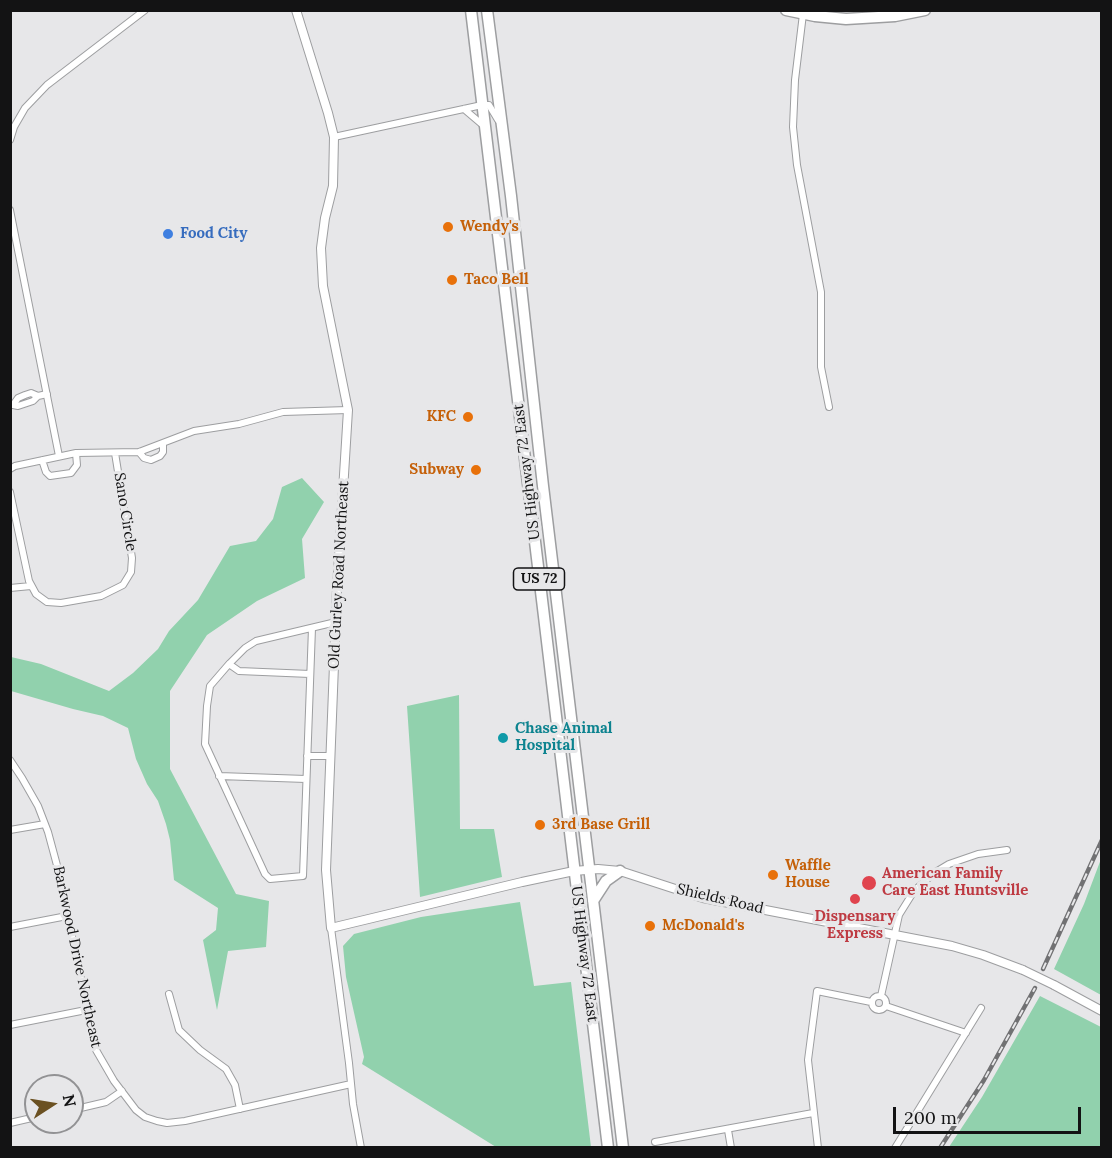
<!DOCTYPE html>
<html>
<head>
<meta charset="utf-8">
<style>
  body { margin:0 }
  #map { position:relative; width:1112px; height:1158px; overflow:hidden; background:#e7e7e9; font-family:Lora,serif }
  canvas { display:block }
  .frame { position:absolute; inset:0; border:12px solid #131314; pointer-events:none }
  .north { position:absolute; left:24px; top:1074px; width:60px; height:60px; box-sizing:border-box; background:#e7e7e9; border:2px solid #929294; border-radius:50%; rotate:78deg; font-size:16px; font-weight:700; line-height:24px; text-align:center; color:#131314 }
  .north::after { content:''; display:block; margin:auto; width:21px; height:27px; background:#6b5122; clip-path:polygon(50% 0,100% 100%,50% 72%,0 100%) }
  .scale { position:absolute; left:893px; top:1107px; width:188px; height:27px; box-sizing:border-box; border:3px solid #131314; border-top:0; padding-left:8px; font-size:18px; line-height:21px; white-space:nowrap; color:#131314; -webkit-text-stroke:4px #e7e7e9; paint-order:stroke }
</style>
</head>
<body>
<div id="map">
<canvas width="1112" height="1158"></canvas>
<div class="frame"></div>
<div class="north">N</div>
<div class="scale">200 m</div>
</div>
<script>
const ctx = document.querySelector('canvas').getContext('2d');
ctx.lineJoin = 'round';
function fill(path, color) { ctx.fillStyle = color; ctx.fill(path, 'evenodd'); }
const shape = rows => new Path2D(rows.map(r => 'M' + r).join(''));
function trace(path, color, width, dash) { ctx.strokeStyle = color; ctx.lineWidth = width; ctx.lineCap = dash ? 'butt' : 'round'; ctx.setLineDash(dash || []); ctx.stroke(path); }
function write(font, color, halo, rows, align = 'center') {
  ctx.font = font + ' Lora,serif'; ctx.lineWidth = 6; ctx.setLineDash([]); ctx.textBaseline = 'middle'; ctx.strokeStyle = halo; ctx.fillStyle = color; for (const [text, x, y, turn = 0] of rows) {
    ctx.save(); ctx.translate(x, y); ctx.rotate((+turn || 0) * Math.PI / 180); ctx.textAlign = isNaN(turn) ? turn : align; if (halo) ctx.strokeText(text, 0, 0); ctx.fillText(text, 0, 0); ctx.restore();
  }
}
const green = shape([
  [302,478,324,502,302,539,305,578,257,601,207,635,170,691,170,769,236,894,269,901,266,947,228,951,217,1010,203,940,216,930,218,908,174,880,170,840,166,824,158,801,147,784,136,759,128,728,103,716,73,709,11,691,11,657,41,664,109,691,133,673,158,649,169,631,198,600,230,546,256,541,273,519,282,487],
  [459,695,460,829,494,829,502,877,420,897,407,706],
  [1101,859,1101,995,1054,969,1084,904],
  [520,902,534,986,571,982,591,1147,496,1147,362,1064,364,1057,346,977,343,946,354,934,421,917],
  [1040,996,1101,1027,1101,1147,949,1147,982,1097]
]);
const minor = shape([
  [803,14,795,80,793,127,797,165,821,292,821,367,829,407],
  [464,109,484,126],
  [334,137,482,105,489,105,498,120],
  [10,140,14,127,25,108,47,85,145,10],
  [10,210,59,456],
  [38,396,33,401,18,406,13,405,18,398,25,395,31,393,38,396,47,394],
  [139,452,144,458,151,460,160,456,163,452,163,443],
  [42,460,46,472,50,476,71,473,77,465,76,453],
  [10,469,15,466,76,453,139,452,194,431,239,424,283,412,348,410],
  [10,492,29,581,36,594,47,602,61,603,101,596,123,585,131,572,132,558,115,453],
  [10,588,31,586],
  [312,628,303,876,270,879,265,874,205,744,207,706,210,686,229,664,245,648,256,641,336,622],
  [229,664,239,671,310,674],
  [307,756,331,756],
  [10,760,22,778,38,806,48,832,58,869,96,1050,114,1081,136,1110,145,1117,157,1121,167,1123,185,1121,351,1084],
  [219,776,306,779],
  [10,830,45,824],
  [10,927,67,916],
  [331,928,349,1063,353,1104,361,1148],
  [169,994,179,1030,200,1050,226,1069,235,1085,240,1109],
  '872 1003a7 7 0 1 1 14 0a7 7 0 1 1-14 0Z',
  [881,996,899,915,914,891,934,873,949,864,978,854,1007,850],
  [886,1006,966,1033],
  [10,1025,86,1010],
  [72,1110,106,1102,122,1091],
  [10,1123,36,1117],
  [728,1130,731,1148],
  [655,1142,813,1113],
  [818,1148,808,1060,817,991,871,1002],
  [895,1148,981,1008]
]);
const tertiary = shape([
  [296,10,328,113,334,137,333,186,325,218,321,248,323,286,348,410,337,588,326,870,331,928,522,882,574,871,598,869,620,871,703,898,952,946,983,955,1023,970],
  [1054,985,1102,1011]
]);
const primary = shape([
  [786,10,815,16,846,19,895,16,925,10]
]);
const trunk = shape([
  [471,10,608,1148],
  [487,10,511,196,543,486,623,1148],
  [593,901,606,881,620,871]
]);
const rail = shape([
  [1043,969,1102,840],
  [940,1148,984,1080,1035,988]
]);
const tertiaryBridge = shape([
  [1023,970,1054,985]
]);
const markers = [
  [448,227,6,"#e8710a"],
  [168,234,6,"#3f7fe0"],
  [452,280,6,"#e8710a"],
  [468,417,6,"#e8710a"],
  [476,470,6,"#e8710a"],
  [503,738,6,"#0f9aa8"],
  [540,825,6,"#e8710a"],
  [773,875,6,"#e8710a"],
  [869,883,8,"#e0444e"],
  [855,899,6,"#e0444e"],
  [650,926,6,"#e8710a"]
];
const shields = [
  [539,579,51]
];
const shieldNames = [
  ["US 72",539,579]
];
const foodNames = [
  ["Wendy's",460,227],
  ["Taco Bell",464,280],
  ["KFC",456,417,"right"],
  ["Subway",464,470,"right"],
  ["3rd Base Grill",552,825],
  ["Waffle",785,866],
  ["House",785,883],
  ["McDonald's",662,926]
];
const shopNames = [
  ["Food City",180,234]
];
const streetNames = [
  ["US Highway 72 East",527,472,-97],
  ["Sano Circle",125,512,81],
  ["Old Gurley Road Northeast",339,575,-87],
  ["Shields Road",720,899,13],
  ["US Highway 72 East",584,954,83],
  ["Barkwood Drive Northeast",77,957,78]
];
const cultureNames = [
  ["Chase Animal",515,729],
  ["Hospital",515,746]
];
const healthNames = [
  ["American Family",882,874],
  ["Care East Huntsville",882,891],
  ["Dispensary",855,917,"center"],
  ["Express",855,934,"center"]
];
fill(green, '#91d1ad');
trace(minor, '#9d9ea0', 8);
trace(tertiary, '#9d9ea0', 10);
trace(primary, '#9d9ea0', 13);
trace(trunk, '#9d9ea0', 13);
trace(minor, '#fff', 6);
trace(tertiary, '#fff', 8);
trace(primary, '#fff', 10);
trace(trunk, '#fff', 10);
trace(rail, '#717173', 4.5);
trace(rail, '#e7e7e9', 2, [7]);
trace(tertiaryBridge, '#9d9ea0', 10, []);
trace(tertiaryBridge, '#fff', 8);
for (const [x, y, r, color] of markers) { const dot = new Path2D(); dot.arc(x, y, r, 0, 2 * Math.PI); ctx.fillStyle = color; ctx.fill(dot); trace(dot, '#e7e7e9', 2); }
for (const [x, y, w] of shields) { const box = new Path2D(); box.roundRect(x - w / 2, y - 11, w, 22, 4.5); ctx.fillStyle = '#e7e7e9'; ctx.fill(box); trace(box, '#131314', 1.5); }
write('bold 14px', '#131314', null, shieldNames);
write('bold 15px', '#c56008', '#e7e7e9', foodNames, 'left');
write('bold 15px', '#366cbe', '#e7e7e9', shopNames, 'left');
write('15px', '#131314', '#e7e7e9', streetNames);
write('bold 15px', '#0d838f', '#e7e7e9', cultureNames, 'left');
write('bold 15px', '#be3a42', '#e7e7e9', healthNames, 'left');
</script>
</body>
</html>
